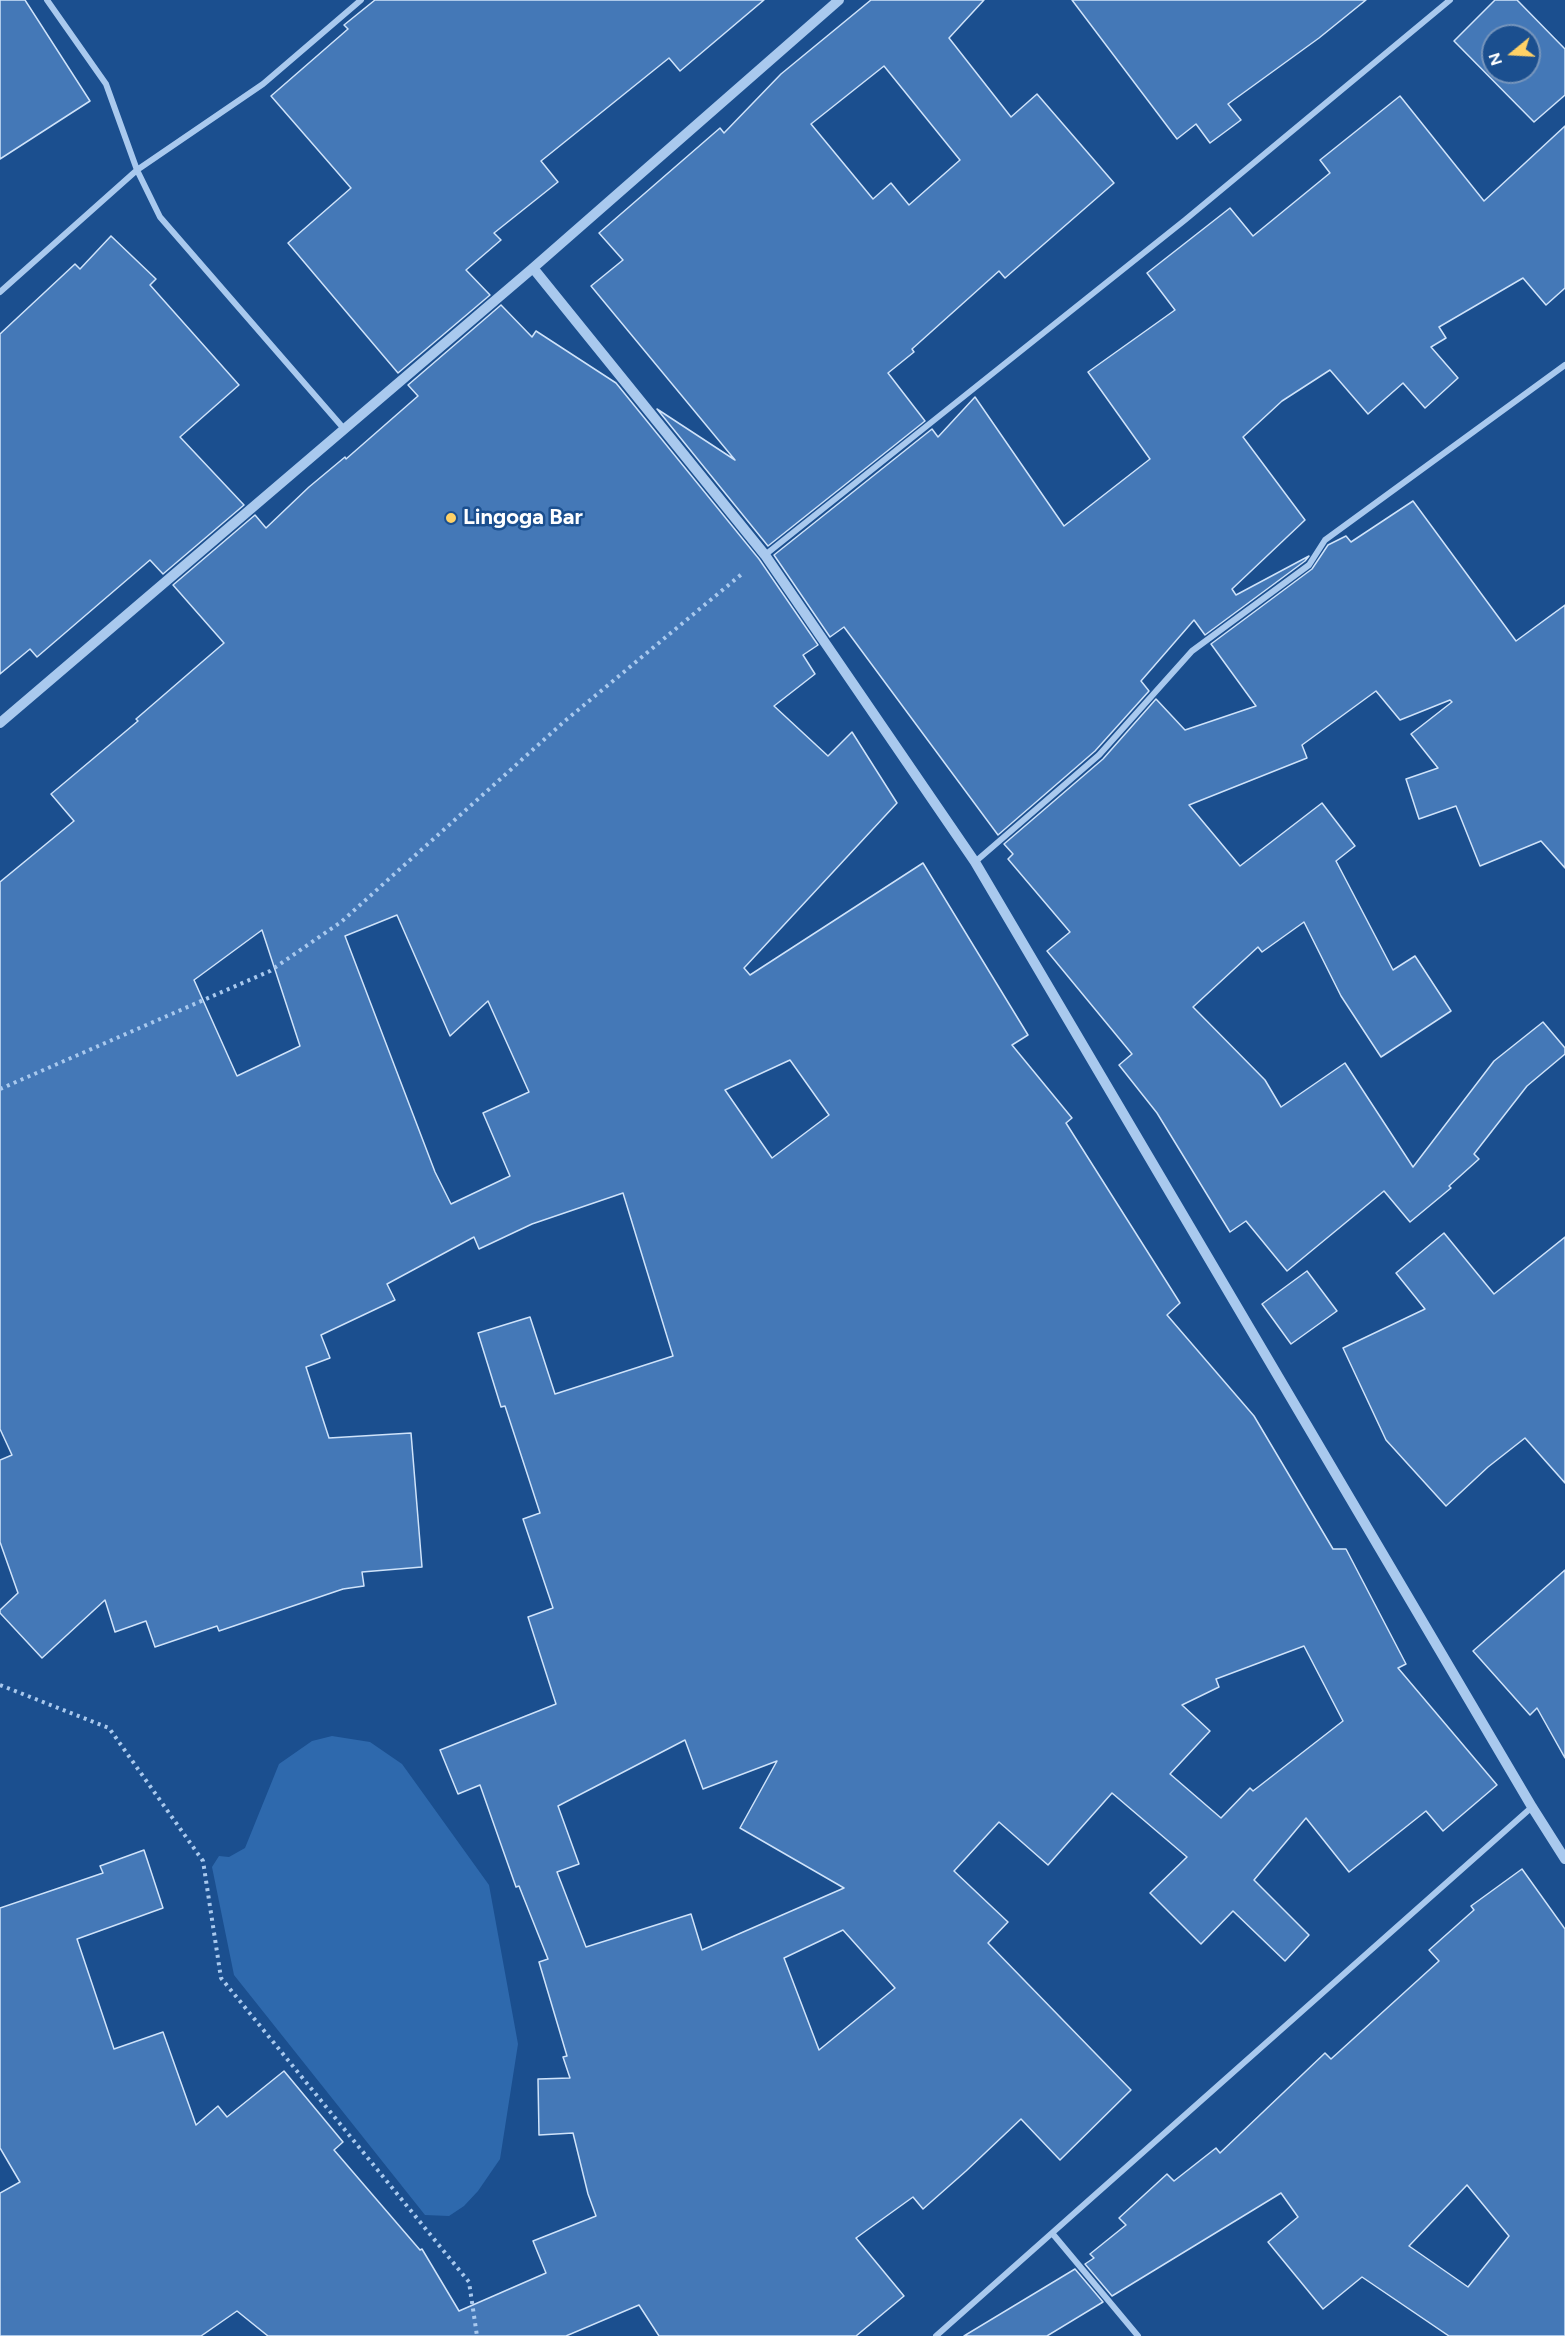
<!DOCTYPE html>
<html>
<head>
<meta charset="utf-8">
<style>
  body { margin:0 }
  #map { position:relative; width:1565px; height:2336px; overflow:hidden; background:#1b4f8f; font-family:Figtree,sans-serif }
  canvas { display:block }
  .north { position:absolute; left:1481px; top:24px; width:60px; height:60px; box-sizing:border-box; background:#1b4f8f; border:2px solid #7695bc; border-radius:50%; rotate:252deg; font-size:16px; font-weight:700; line-height:24px; text-align:center; color:#fff }
  .north::after { content:''; display:block; margin:auto; width:21px; height:27px; background:#ffd166; clip-path:polygon(50% 0,100% 100%,50% 72%,0 100%) }
</style>
</head>
<body>
<div id="map">
<canvas width="1565" height="2336"></canvas>
<div class="north">N</div>
</div>
<script>
const ctx = document.querySelector('canvas').getContext('2d');
ctx.lineJoin = 'round';
function fill(path, color) { ctx.fillStyle = color; ctx.fill(path, 'evenodd'); }
const shape = rows => new Path2D(rows.map(r => 'M' + r).join(''));
function trace(path, color, width, dash) { ctx.strokeStyle = color; ctx.lineWidth = width; ctx.lineCap = dash ? 'butt' : 'round'; ctx.setLineDash(dash || []); ctx.stroke(path); }
function write(font, color, halo, rows, align = 'center') {
  ctx.font = font + ' Figtree,sans-serif'; ctx.lineWidth = 5; ctx.setLineDash([]); ctx.textBaseline = 'middle'; ctx.strokeStyle = halo; ctx.fillStyle = color; for (const [text, x, y, turn = 0] of rows) {
    ctx.save(); ctx.translate(x, y); ctx.rotate((+turn || 0) * Math.PI / 180); ctx.textAlign = isNaN(turn) ? turn : align; if (halo) ctx.strokeText(text, 0, 0); ctx.fillText(text, 0, 0); ctx.restore();
  }
}
const green = shape([
  [332,1736,370,1742,402,1764,489,1885,518,2044,500,2159,478,2191,464,2206,449,2216,425,2215,234,1975,212,1867,219,1856,229,1857,245,1848,279,1764,312,1741]
]);
const building = shape([
  [0,0,25,0,90,101,0,159,0,0],
  [375,0,764,0,680,71,669,58,541,161,558,182,494,233,501,240,466,270,490,295,398,373,288,243,351,188,271,96,348,29,344,25,375,0],
  [871,0,984,0,949,38,1011,117,1037,94,1114,183,1005,278,999,271,912,349,914,352,888,373,925,421,768,546,657,409,735,460,591,286,623,260,599,233,720,128,724,133,781,74,871,0],
  [884,66,960,160,909,205,891,183,873,199,811,124,884,66],
  [1072,0,1366,0,1319,38,1228,104,1241,120,1210,143,1196,124,1177,139,1072,0],
  [1495,0,1517,0,1565,49,1565,95,1534,122,1454,41,1495,0],
  [1493,36,1529,36,1529,72,1493,72,1493,36],
  [1400,96,1484,201,1565,126,1565,288,1546,305,1523,278,1439,327,1446,338,1431,347,1458,378,1425,408,1403,383,1368,414,1330,370,1282,401,1243,437,1305,520,1232,589,1236,595,1309,556,1305,561,1205,635,1194,620,1141,681,1149,691,1095,751,998,835,844,627,830,637,774,555,932,429,938,437,975,397,1064,526,1150,459,1088,372,1175,310,1147,273,1230,208,1253,236,1330,173,1320,160,1400,96],
  [111,236,156,279,150,285,239,385,180,437,244,505,163,574,150,560,37,657,30,649,0,674,0,334,75,264,80,269,111,236],
  [501,305,532,337,536,331,616,383,759,559,818,645,803,655,815,674,774,706,828,756,852,732,897,803,744,968,750,975,923,863,1028,1035,1012,1045,1072,1118,1066,1123,1180,1303,1167,1315,1254,1416,1333,1549,1346,1549,1406,1664,1398,1668,1497,1785,1443,1831,1426,1811,1349,1872,1306,1818,1254,1880,1309,1935,1285,1961,1233,1911,1201,1944,1150,1893,1187,1857,1112,1793,1048,1865,999,1822,954,1871,1008,1922,988,1943,1131,2090,1060,2160,1021,2119,966,2171,923,2209,913,2197,856,2238,904,2296,856,2336,659,2336,639,2305,566,2336,268,2336,237,2311,201,2336,0,2336,0,2193,20,2182,0,2148,0,1908,103,1873,100,1866,144,1850,163,1908,77,1939,114,2049,163,2032,196,2125,218,2106,227,2117,284,2071,343,2142,334,2150,420,2250,422,2249,459,2311,546,2273,533,2241,596,2216,588,2194,573,2133,539,2135,538,2079,570,2078,563,2057,567,2056,539,1962,548,1959,519,1886,516,1887,480,1785,458,1794,440,1750,556,1704,528,1617,553,1608,523,1519,540,1513,505,1406,501,1407,478,1333,530,1317,555,1394,673,1356,623,1193,532,1224,479,1249,474,1237,387,1284,395,1300,321,1335,330,1358,306,1367,329,1438,411,1433,422,1567,362,1572,364,1586,343,1589,219,1631,217,1626,155,1647,146,1621,115,1632,105,1600,42,1658,0,1613,0,1610,18,1593,0,1542,0,1460,12,1455,0,1429,0,882,74,821,51,794,138,721,136,719,224,643,173,585,255,515,266,528,309,487,345,457,346,459,418,396,408,385,501,305],
  [397,915,450,1036,488,1001,529,1092,483,1113,510,1176,451,1204,435,1172,345,936,397,915],
  [262,930,300,1046,237,1076,194,980,262,930],
  [790,1060,829,1115,772,1158,725,1090,790,1060],
  [1304,1646,1343,1721,1253,1791,1250,1788,1221,1818,1170,1774,1210,1731,1182,1705,1219,1687,1216,1679,1304,1646],
  [685,1740,703,1789,777,1761,740,1828,844,1888,702,1950,691,1914,586,1947,557,1872,579,1864,558,1806,685,1740],
  [843,1930,895,1988,819,2050,784,1958,843,1930],
  [1413,501,1516,641,1565,605,1565,868,1541,841,1480,866,1456,806,1419,819,1406,779,1438,768,1411,734,1452,702,1450,700,1400,720,1376,691,1302,745,1307,758,1189,805,1240,866,1322,803,1355,846,1336,861,1393,970,1415,956,1451,1011,1381,1057,1341,996,1304,922,1262,952,1258,947,1193,1007,1265,1080,1281,1107,1345,1063,1413,1167,1494,1061,1543,1022,1565,1048,1565,1054,1527,1086,1474,1154,1479,1159,1449,1186,1451,1188,1410,1222,1384,1191,1287,1271,1246,1221,1230,1232,1157,1113,1119,1065,1132,1054,1047,951,1070,932,1008,859,1013,854,1004,844,1103,759,1156,699,1185,730,1256,706,1211,644,1312,569,1328,545,1346,536,1351,542,1413,501],
  [1444,1233,1494,1294,1565,1237,1565,1483,1525,1438,1488,1467,1446,1506,1386,1440,1343,1348,1425,1309,1396,1273,1444,1233],
  [1307,1271,1337,1311,1291,1344,1262,1304,1307,1271],
  [1565,1570,1565,1758,1537,1708,1530,1715,1473,1651,1565,1570],
  [1522,1869,1565,1929,1565,2336,1449,2336,1362,2277,1323,2309,1268,2242,1298,2217,1281,2193,1112,2296,1085,2264,1094,2258,1090,2254,1126,2225,1119,2218,1167,2174,1174,2181,1216,2148,1220,2153,1325,2053,1331,2059,1439,1961,1429,1950,1474,1910,1471,1906,1522,1869],
  [1467,2185,1509,2236,1468,2287,1409,2246,1467,2185],
  [1075,2269,1103,2302,1047,2336,964,2336,1075,2269]
]);
const path = shape([
  [0,1089,270,971,341,922,566,720,743,573],
  [0,1685,109,1728,203,1861,221,1978,469,2282,477,2336]
]);
const minor = shape([
  [47,0,106,84,137,170,160,217,345,430],
  [0,292,137,170,263,84,361,0],
  [765,555,1185,220,1450,0],
  [975,862,1099,755,1192,651,1309,565,1325,540,1565,365],
  [1052,2233,1138,2336],
  [936,2336,1532,1807]
]);
const tertiary = shape([
  [533,268,765,555,975,862,1532,1807,1565,1859],
  [0,723,533,268,839,0]
]);
const markers = [
  [451,518,6,"#ffd166"]
];
const poiNames = [
  ["Lingoga Bar",463,518]
];
fill(green, '#2e69ad');
fill(building, '#4478b7');
trace(building, '#cfe3fa', 1.5);
trace(path, '#a9c9ee', 4, [3, 4.5]);
trace(minor, '#a9c9ee', 6);
trace(tertiary, '#a9c9ee', 10);
for (const [x, y, r, color] of markers) { const dot = new Path2D(); dot.arc(x, y, r, 0, 2 * Math.PI); ctx.fillStyle = color; ctx.fill(dot); trace(dot, '#1b4f8f', 2); }
write('bold 22px', '#fff', '#1b4f8f', poiNames, 'left');
</script>
</body>
</html>
